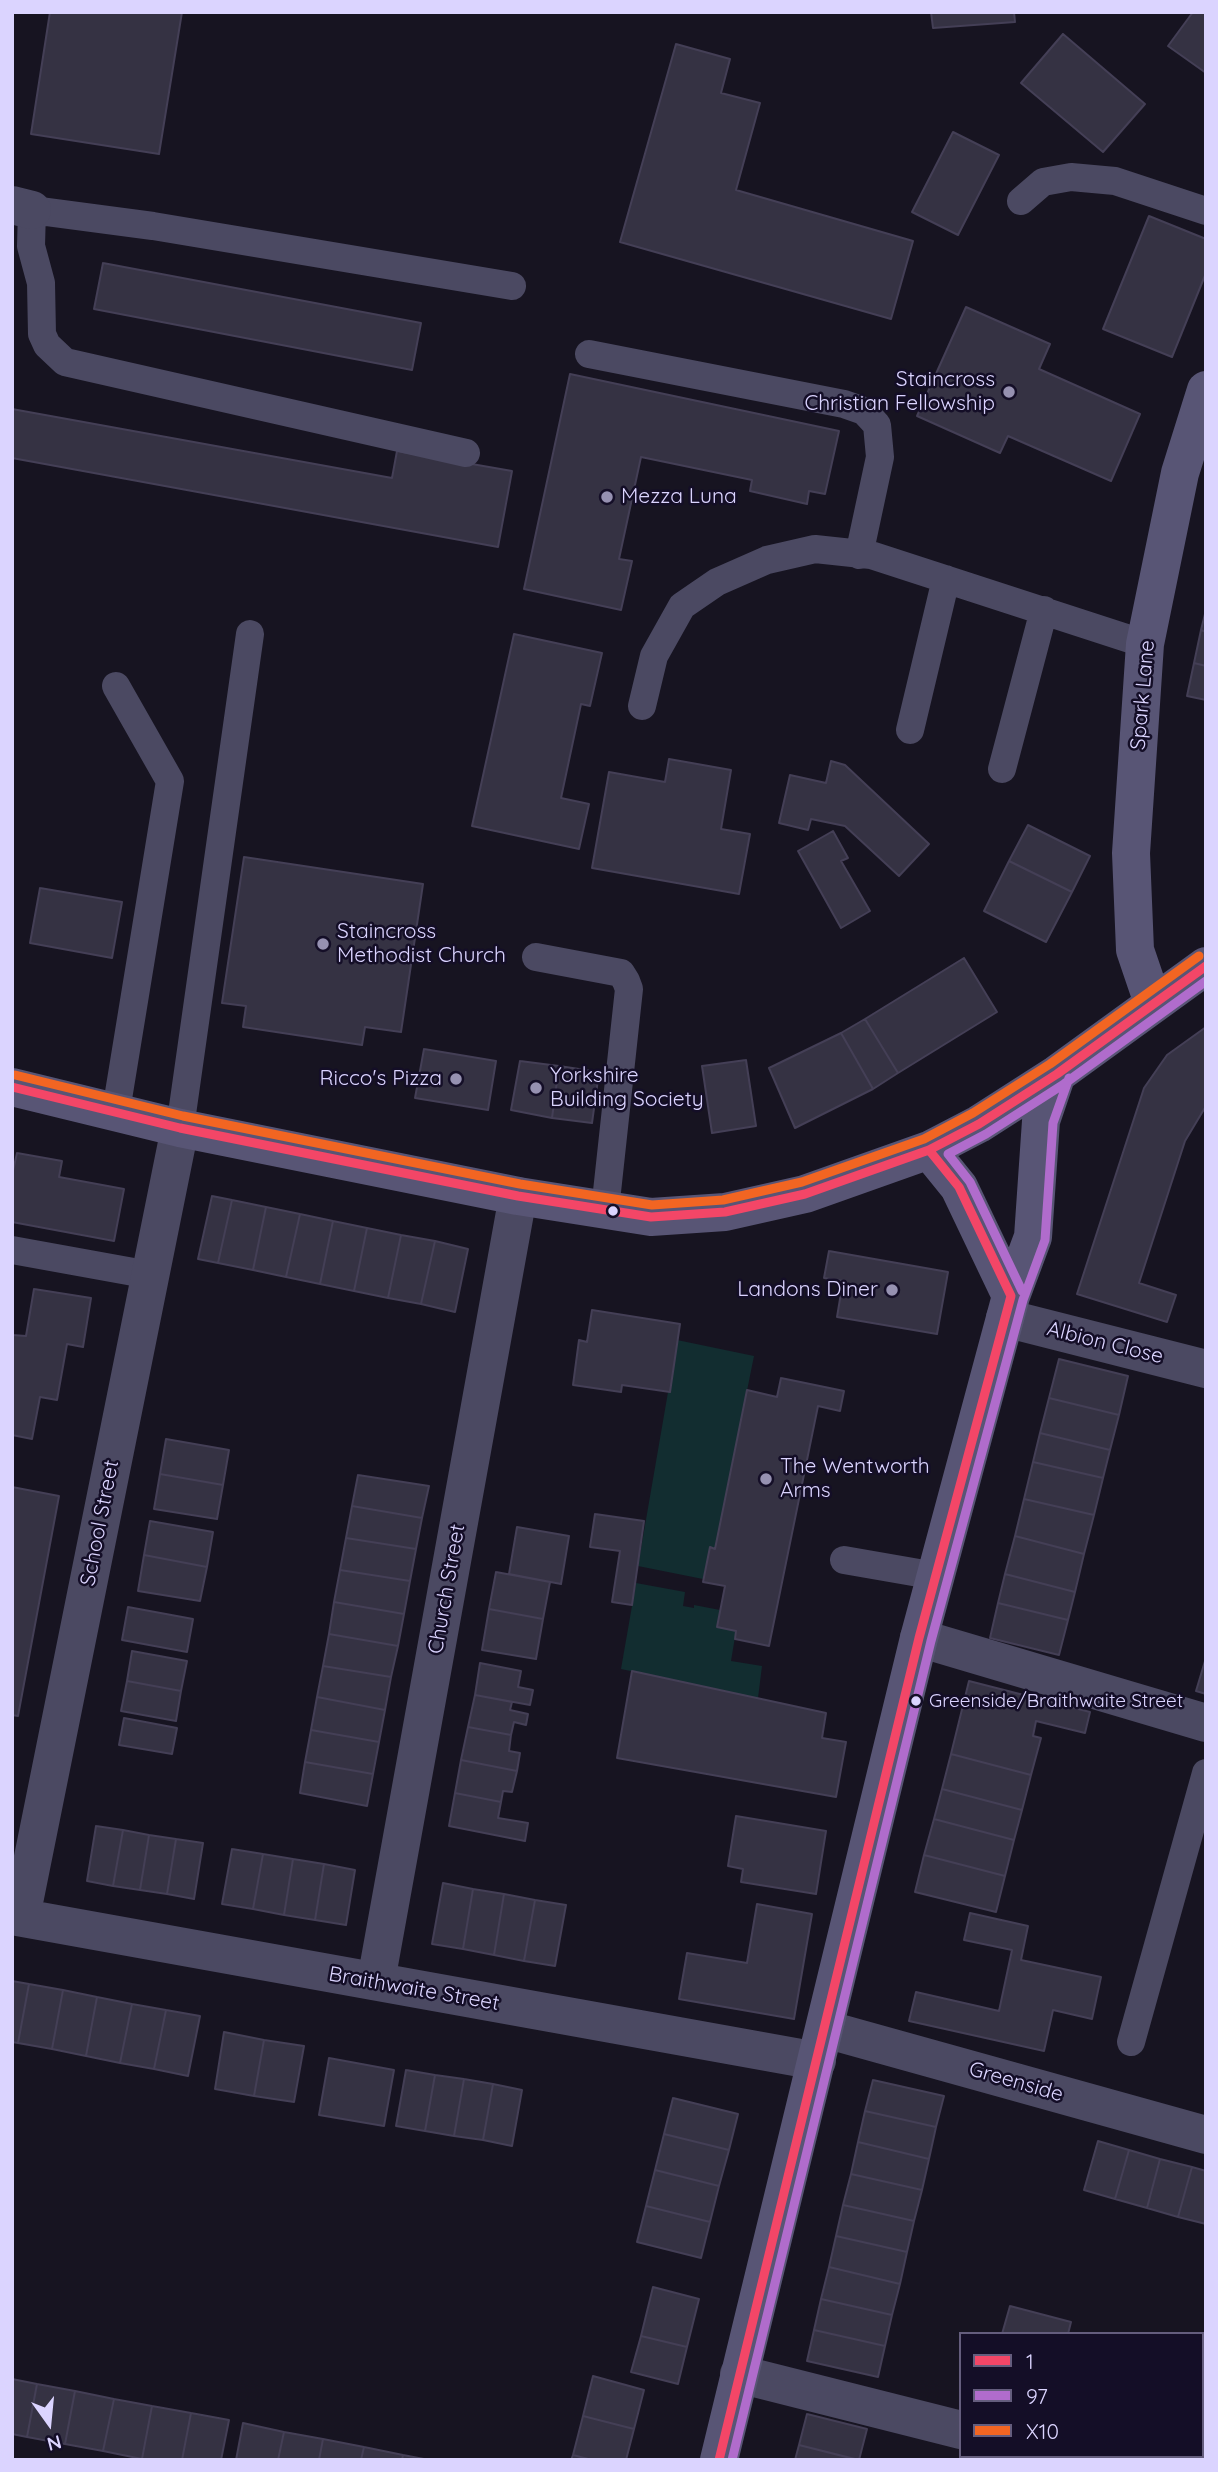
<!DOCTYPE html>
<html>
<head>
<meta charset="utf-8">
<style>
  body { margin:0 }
  #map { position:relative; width:1218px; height:2472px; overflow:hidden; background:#171421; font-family:Quicksand,sans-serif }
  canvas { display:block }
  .frame { position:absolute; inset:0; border:14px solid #dbd4ff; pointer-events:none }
  .legend { position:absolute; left:959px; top:2332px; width:245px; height:126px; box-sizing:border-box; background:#140e27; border:2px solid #645d7d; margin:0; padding:9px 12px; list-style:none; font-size:21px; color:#dbd4ff }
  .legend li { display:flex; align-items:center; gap:14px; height:35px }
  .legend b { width:35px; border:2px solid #645d7d }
  .north { position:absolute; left:14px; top:2388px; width:70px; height:70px; -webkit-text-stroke:5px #140e27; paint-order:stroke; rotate:165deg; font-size:19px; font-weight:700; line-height:28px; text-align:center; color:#dbd4ff }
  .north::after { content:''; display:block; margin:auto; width:24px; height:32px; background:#dbd4ff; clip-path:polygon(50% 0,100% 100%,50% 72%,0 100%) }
</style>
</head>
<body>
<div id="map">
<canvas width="1218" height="2472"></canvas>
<div class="frame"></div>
<ul class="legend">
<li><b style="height:9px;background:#f34667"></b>1</li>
<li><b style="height:9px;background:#b06ccc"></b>97</li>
<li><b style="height:9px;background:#f26522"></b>X10</li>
</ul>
<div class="north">N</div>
</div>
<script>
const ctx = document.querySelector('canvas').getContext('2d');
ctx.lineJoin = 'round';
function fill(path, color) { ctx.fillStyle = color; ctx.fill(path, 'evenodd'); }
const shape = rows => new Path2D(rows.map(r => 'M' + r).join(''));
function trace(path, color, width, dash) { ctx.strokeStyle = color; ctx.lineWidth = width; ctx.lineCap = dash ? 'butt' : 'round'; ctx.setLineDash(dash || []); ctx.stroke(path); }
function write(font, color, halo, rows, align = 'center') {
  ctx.font = font + ' Quicksand,sans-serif'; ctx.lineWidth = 5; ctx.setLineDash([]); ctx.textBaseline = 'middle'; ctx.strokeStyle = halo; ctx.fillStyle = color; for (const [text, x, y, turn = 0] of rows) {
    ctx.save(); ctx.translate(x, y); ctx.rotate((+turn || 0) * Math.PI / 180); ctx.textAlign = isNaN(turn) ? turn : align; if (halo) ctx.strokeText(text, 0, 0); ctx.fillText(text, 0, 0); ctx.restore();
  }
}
const green = shape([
  [677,1340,754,1356,715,1549,710,1548,703,1579,638,1566],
  [636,1583,685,1592,683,1606,694,1608,694,1605,720,1610,717,1626,736,1631,731,1661,762,1666,758,1698,621,1669]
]);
const building = shape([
  [50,12,182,12,159,154,31,134,50,12],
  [931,12,1014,12,1015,22,933,28,931,12],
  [1193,12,1206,12,1206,73,1168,46,1193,12],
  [1063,34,1145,104,1103,152,1021,83,1063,34],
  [676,44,730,59,721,93,760,103,736,190,913,241,891,319,620,242,676,44],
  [953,132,999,155,958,235,912,212,953,132],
  [1149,216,1206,239,1206,273,1172,357,1103,329,1149,216],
  [103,263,421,323,412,370,94,309,103,263],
  [966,307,1050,344,1039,369,1140,414,1111,481,1008,436,1000,453,917,416,966,307],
  [570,374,839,431,825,494,809,491,807,504,750,491,752,480,641,457,619,559,632,561,621,610,524,589,570,374],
  [12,409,392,478,397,451,512,471,498,547,12,458,12,409],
  [1206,610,1206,632,1201,630,1206,610],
  [1201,630,1206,632,1206,666,1194,663,1201,630],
  [514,634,602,653,590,706,581,704,561,798,589,804,579,849,472,826,514,634],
  [1194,663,1206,666,1206,700,1187,696,1194,663],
  [669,759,731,770,721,829,750,834,739,894,592,868,609,772,665,782,669,759],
  [831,761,845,765,929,844,899,876,845,826,811,819,808,830,779,823,790,775,826,783,831,761],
  [1028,825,1090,856,1072,892,1009,861,1028,825],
  [833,831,848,858,841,861,870,911,841,928,798,851,833,831],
  [244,857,423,884,401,1032,365,1027,362,1045,243,1027,246,1006,222,1003,244,857],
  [1009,861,1072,892,1046,942,984,911,1009,861],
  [40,888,122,902,112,958,30,943,40,888],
  [964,958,997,1012,898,1073,865,1019,964,958],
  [865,1019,898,1073,873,1089,841,1033,865,1019],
  [1206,1027,1206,1106,1185,1141,1139,1283,1176,1295,1167,1322,1077,1294,1144,1088,1167,1055,1206,1027],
  [841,1033,873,1089,795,1128,769,1068,841,1033],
  [424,1049,496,1061,488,1110,415,1098,424,1049],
  [746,1060,756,1126,712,1133,702,1066,746,1060],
  [520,1061,559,1066,552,1118,511,1110,520,1061],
  [559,1066,599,1072,592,1123,552,1118,559,1066],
  [17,1153,62,1161,59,1177,124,1189,114,1241,12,1222,12,1175,17,1153],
  [212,1196,232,1200,218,1263,198,1259,212,1196],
  [232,1200,266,1207,253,1270,218,1263,232,1200],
  [266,1207,300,1214,286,1277,253,1270,266,1207],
  [300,1214,333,1221,320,1284,286,1277,300,1214],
  [333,1221,367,1228,354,1291,320,1284,333,1221],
  [367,1228,401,1235,388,1298,354,1291,367,1228],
  [401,1235,435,1241,421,1304,388,1298,401,1235],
  [435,1241,468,1249,455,1312,421,1304,435,1241],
  [829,1251,948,1272,937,1334,837,1317,843,1281,824,1278,829,1251],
  [34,1289,91,1298,83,1347,67,1344,57,1400,40,1397,32,1439,12,1435,12,1335,26,1336,34,1289],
  [592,1310,680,1324,670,1392,622,1385,621,1392,573,1385,579,1340,587,1342,592,1310],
  [1059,1359,1128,1376,1119,1415,1049,1398,1059,1359],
  [781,1378,844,1391,840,1411,818,1406,769,1646,735,1639,736,1631,717,1627,725,1586,703,1582,710,1547,715,1549,747,1390,777,1397,781,1378],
  [1049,1398,1119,1415,1110,1450,1040,1433,1049,1398],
  [1040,1433,1110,1450,1103,1478,1033,1462,1040,1433],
  [166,1439,229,1450,223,1485,160,1474,166,1439],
  [1033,1462,1103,1478,1094,1515,1024,1499,1033,1462],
  [160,1474,223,1485,217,1519,154,1509,160,1474],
  [358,1475,429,1486,422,1518,352,1506,358,1475],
  [12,1487,59,1496,18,1716,12,1715,12,1487],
  [1024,1499,1094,1515,1084,1554,1015,1536,1024,1499],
  [352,1506,422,1518,416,1549,346,1538,352,1506],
  [595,1514,644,1521,632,1605,612,1602,620,1551,590,1547,595,1514],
  [150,1521,213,1532,207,1567,144,1555,150,1521],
  [517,1527,569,1536,561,1584,509,1574,517,1527],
  [1015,1536,1084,1554,1075,1592,1005,1574,1015,1536],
  [346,1538,416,1549,410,1581,340,1570,346,1538],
  [144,1555,207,1567,200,1601,138,1591,144,1555],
  [340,1570,410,1581,404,1614,334,1602,340,1570],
  [496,1572,550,1582,543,1619,489,1609,496,1572],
  [1005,1574,1075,1592,1068,1620,998,1603,1005,1574],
  [334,1602,404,1614,398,1646,329,1634,334,1602],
  [998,1603,1068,1620,1059,1655,990,1638,998,1603],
  [128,1607,193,1619,187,1652,122,1640,128,1607],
  [489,1609,543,1619,536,1659,482,1650,489,1609],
  [329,1634,398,1646,391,1677,323,1666,329,1634],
  [132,1651,187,1661,181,1691,127,1681,132,1651],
  [1205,1661,1206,1661,1206,1694,1196,1691,1205,1661],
  [480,1663,521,1671,518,1687,533,1690,530,1705,475,1695,480,1663],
  [323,1666,391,1677,385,1710,317,1697,323,1666],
  [632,1671,826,1713,822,1738,846,1742,836,1797,617,1758,632,1671],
  [127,1681,181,1691,176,1721,121,1711,127,1681],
  [969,1681,1090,1712,1085,1733,1036,1721,1033,1736,1041,1738,1031,1775,951,1754,969,1681],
  [475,1695,512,1702,510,1710,528,1714,526,1725,514,1722,511,1735,468,1727,475,1695],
  [317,1697,385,1710,379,1742,311,1730,317,1697],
  [124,1718,177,1728,172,1754,119,1745,124,1718],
  [468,1727,511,1735,509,1751,520,1753,517,1771,461,1760,468,1727],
  [311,1730,379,1742,373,1774,305,1762,311,1730],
  [951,1754,1031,1775,1022,1810,942,1789,951,1754],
  [461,1760,517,1771,512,1792,503,1791,501,1802,455,1793,461,1760],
  [305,1762,373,1774,367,1806,300,1793,305,1762],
  [942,1789,1022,1810,1014,1840,934,1819,942,1789],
  [455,1793,501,1802,498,1818,528,1823,525,1841,449,1826,455,1793],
  [736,1816,826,1831,816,1894,741,1882,743,1869,728,1866,736,1816],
  [934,1819,1014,1840,1005,1876,924,1855,934,1819],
  [96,1826,123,1830,113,1886,87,1881,96,1826],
  [123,1830,149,1835,140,1890,113,1886,123,1830],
  [149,1835,176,1839,167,1894,140,1890,149,1835],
  [176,1839,203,1843,194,1899,167,1894,176,1839],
  [232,1849,263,1854,253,1909,222,1904,232,1849],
  [263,1854,293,1859,284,1915,253,1909,263,1854],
  [924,1855,1005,1876,996,1912,915,1892,924,1855],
  [293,1859,324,1864,315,1920,284,1915,293,1859],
  [324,1864,355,1870,346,1925,315,1920,324,1864],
  [443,1883,473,1889,463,1949,432,1944,443,1883],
  [473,1889,504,1894,494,1955,463,1949,473,1889],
  [504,1894,535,1900,524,1961,494,1955,504,1894],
  [535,1900,566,1905,555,1966,524,1961,535,1900],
  [757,1904,812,1914,794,2019,679,1999,687,1953,747,1963,757,1904],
  [970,1913,1028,1926,1021,1960,1101,1977,1092,2019,1053,2010,1044,2051,909,2021,916,1992,999,2011,1012,1950,964,1940,970,1913],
  [12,1981,29,1984,18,2043,12,2042,12,1981],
  [29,1984,63,1990,52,2049,18,2043,29,1984],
  [63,1990,97,1997,86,2056,52,2049,63,1990],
  [97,1997,132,2004,120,2063,86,2056,97,1997],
  [132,2004,166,2010,154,2069,120,2063,132,2004],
  [166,2010,200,2016,188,2076,154,2069,166,2010],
  [224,2032,264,2040,254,2096,215,2089,224,2032],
  [264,2040,304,2046,294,2102,254,2096,264,2040],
  [329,2058,394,2070,384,2126,319,2115,329,2058],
  [406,2070,435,2075,425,2131,396,2126,406,2070],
  [435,2075,464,2079,454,2136,425,2131,435,2075],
  [464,2079,493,2084,483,2140,454,2136,464,2079],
  [873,2080,944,2096,936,2127,865,2111,873,2080],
  [493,2084,522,2090,512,2146,483,2140,493,2084],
  [673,2098,738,2114,729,2150,664,2134,673,2098],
  [865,2111,936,2127,929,2159,858,2142,865,2111],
  [664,2134,729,2150,719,2186,655,2170,664,2134],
  [1098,2141,1129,2150,1115,2199,1084,2190,1098,2141],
  [858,2142,929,2159,922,2190,851,2174,858,2142],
  [1129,2150,1160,2159,1147,2208,1115,2199,1129,2150],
  [1160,2159,1192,2167,1178,2217,1147,2208,1160,2159],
  [1192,2167,1206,2171,1206,2224,1178,2217,1192,2167],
  [655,2170,719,2186,710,2222,646,2206,655,2170],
  [851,2174,922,2190,914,2221,843,2205,851,2174],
  [843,2205,914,2221,907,2252,836,2236,843,2205],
  [646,2206,710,2222,701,2258,637,2242,646,2206],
  [836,2236,907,2252,900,2284,829,2267,836,2236],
  [829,2267,900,2284,892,2315,821,2299,829,2267],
  [653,2287,699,2299,687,2347,641,2336,653,2287],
  [821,2299,892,2315,885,2346,814,2330,821,2299],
  [1010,2306,1071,2322,1068,2334,1002,2334,1010,2306],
  [814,2330,885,2346,878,2377,807,2361,814,2330],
  [641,2336,687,2347,678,2384,631,2372,641,2336],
  [593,2376,644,2390,634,2429,583,2416,593,2376],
  [12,2379,37,2384,27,2437,12,2434,12,2379],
  [37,2384,75,2391,65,2444,27,2437,37,2384],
  [75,2391,114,2399,103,2451,65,2444,75,2391],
  [114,2399,152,2406,142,2459,103,2451,114,2399],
  [152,2406,191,2413,182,2460,142,2459,152,2406],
  [191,2413,229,2420,221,2460,182,2460,191,2413],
  [807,2414,867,2429,859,2460,799,2445,807,2414],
  [583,2416,634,2429,626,2460,592,2460,573,2455,583,2416],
  [243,2423,284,2432,278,2460,236,2460,243,2423],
  [284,2432,323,2439,319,2460,278,2460,284,2432],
  [323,2439,364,2447,361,2460,319,2460,323,2439],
  [799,2445,858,2460,795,2460,799,2445],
  [364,2447,403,2455,402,2460,361,2460,364,2447],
  [403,2455,429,2460,402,2460,403,2455],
  [573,2455,592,2460,571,2460,573,2455]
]);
const service = shape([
  [1021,201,1043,182,1071,177,1115,181,1206,211],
  [589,354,844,404,864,411,877,425,880,457,859,555],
  [466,453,65,362,47,345,42,334,41,283,31,246,32,210,153,226,512,286],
  [116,686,170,781,116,1111],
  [642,706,654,656,682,606,717,582,767,560,815,549,871,555,1145,644],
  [910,730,946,579],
  [1002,769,1044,610],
  [536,957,621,973,626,981,629,989,605,1210],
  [180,1128,250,634],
  [12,1250,150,1275],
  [844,1560,936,1576],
  [1131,2042,1206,1773]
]);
const minor = shape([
  [12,205,32,210],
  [1005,1318,1206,1369],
  [919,1638,1206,1723],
  [12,1916,817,2061],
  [21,1917,180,1128],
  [376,1981,518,1196],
  [825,2029,1206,2135],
  [739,2374,961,2430],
  [1068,2456,1082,2460]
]);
const secondary = shape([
  [1153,1003,1135,950,1131,853,1145,644,1180,473,1206,390],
  [12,1087,180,1128,518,1196,651,1217,725,1212,805,1194,929,1150,979,1124,1057,1074,1206,966],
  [929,1150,959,1187,1011,1296],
  [719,2460,919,1638,1011,1296,1033,1237,1041,1121,1057,1074]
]);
const bus1 = shape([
  [12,1087,180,1128,518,1196,651,1217,725,1212,805,1194,929,1150,979,1124,1057,1074,1206,966],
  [719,2460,919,1638,1011,1296,959,1187,929,1150]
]);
const bus2 = shape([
  [1022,1291,970,1182,948,1154,986,1134,1064,1084,1206,981],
  [732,2460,931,1641,1023,1300,1045,1240,1053,1123,1069,1078]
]);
const bus3 = shape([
  [15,1075,183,1116,520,1184,652,1205,723,1200,802,1182,924,1139,973,1113,1050,1064,1199,956]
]);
const markers = [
  [1009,392,7,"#9691b1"],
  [607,497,7,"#9691b1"],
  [323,944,7,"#9691b1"],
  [456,1079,7,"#9691b1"],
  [536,1088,7,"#9691b1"],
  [613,1211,6,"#dbd4ff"],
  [892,1290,7,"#9691b1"],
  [766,1479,7,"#9691b1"],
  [916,1701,6,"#dbd4ff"]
];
const busNames = [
  ["Greenside/Braithwaite Street",929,1701]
];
const poiNames = [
  ["Staincross",995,380,"right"],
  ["Christian Fellowship",995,404,"right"],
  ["Mezza Luna",621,497],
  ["Staincross",337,932],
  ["Methodist Church",337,956],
  ["Yorkshire",550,1076],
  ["Building Society",550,1100],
  ["Ricco's Pizza",442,1079,"right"],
  ["Landons Diner",878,1290,"right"],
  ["The Wentworth",780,1467],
  ["Arms",780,1491]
];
const streetNames = [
  ["Spark Lane",1143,695,-85],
  ["Albion Close",1105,1343,14],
  ["School Street",100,1523,-79],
  ["Church Street",447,1589,-80],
  ["Braithwaite Street",414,1989,10],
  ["Greenside",1016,2082,16]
];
fill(green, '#122d30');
fill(building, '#353243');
trace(building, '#443f56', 2);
trace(service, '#4b4962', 28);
trace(minor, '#4b4962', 38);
trace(secondary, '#585575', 38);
trace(bus1, '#f34667', 9);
trace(bus2, '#b06ccc', 9);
trace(bus3, '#f26522', 9);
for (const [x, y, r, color] of markers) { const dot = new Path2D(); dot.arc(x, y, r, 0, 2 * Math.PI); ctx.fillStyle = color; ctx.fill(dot); trace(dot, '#140e27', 2.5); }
write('19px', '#dbd4ff', '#140e27', busNames, 'left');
write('21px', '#dbd4ff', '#140e27', poiNames, 'left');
write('21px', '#dbd4ff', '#140e27', streetNames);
</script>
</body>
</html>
